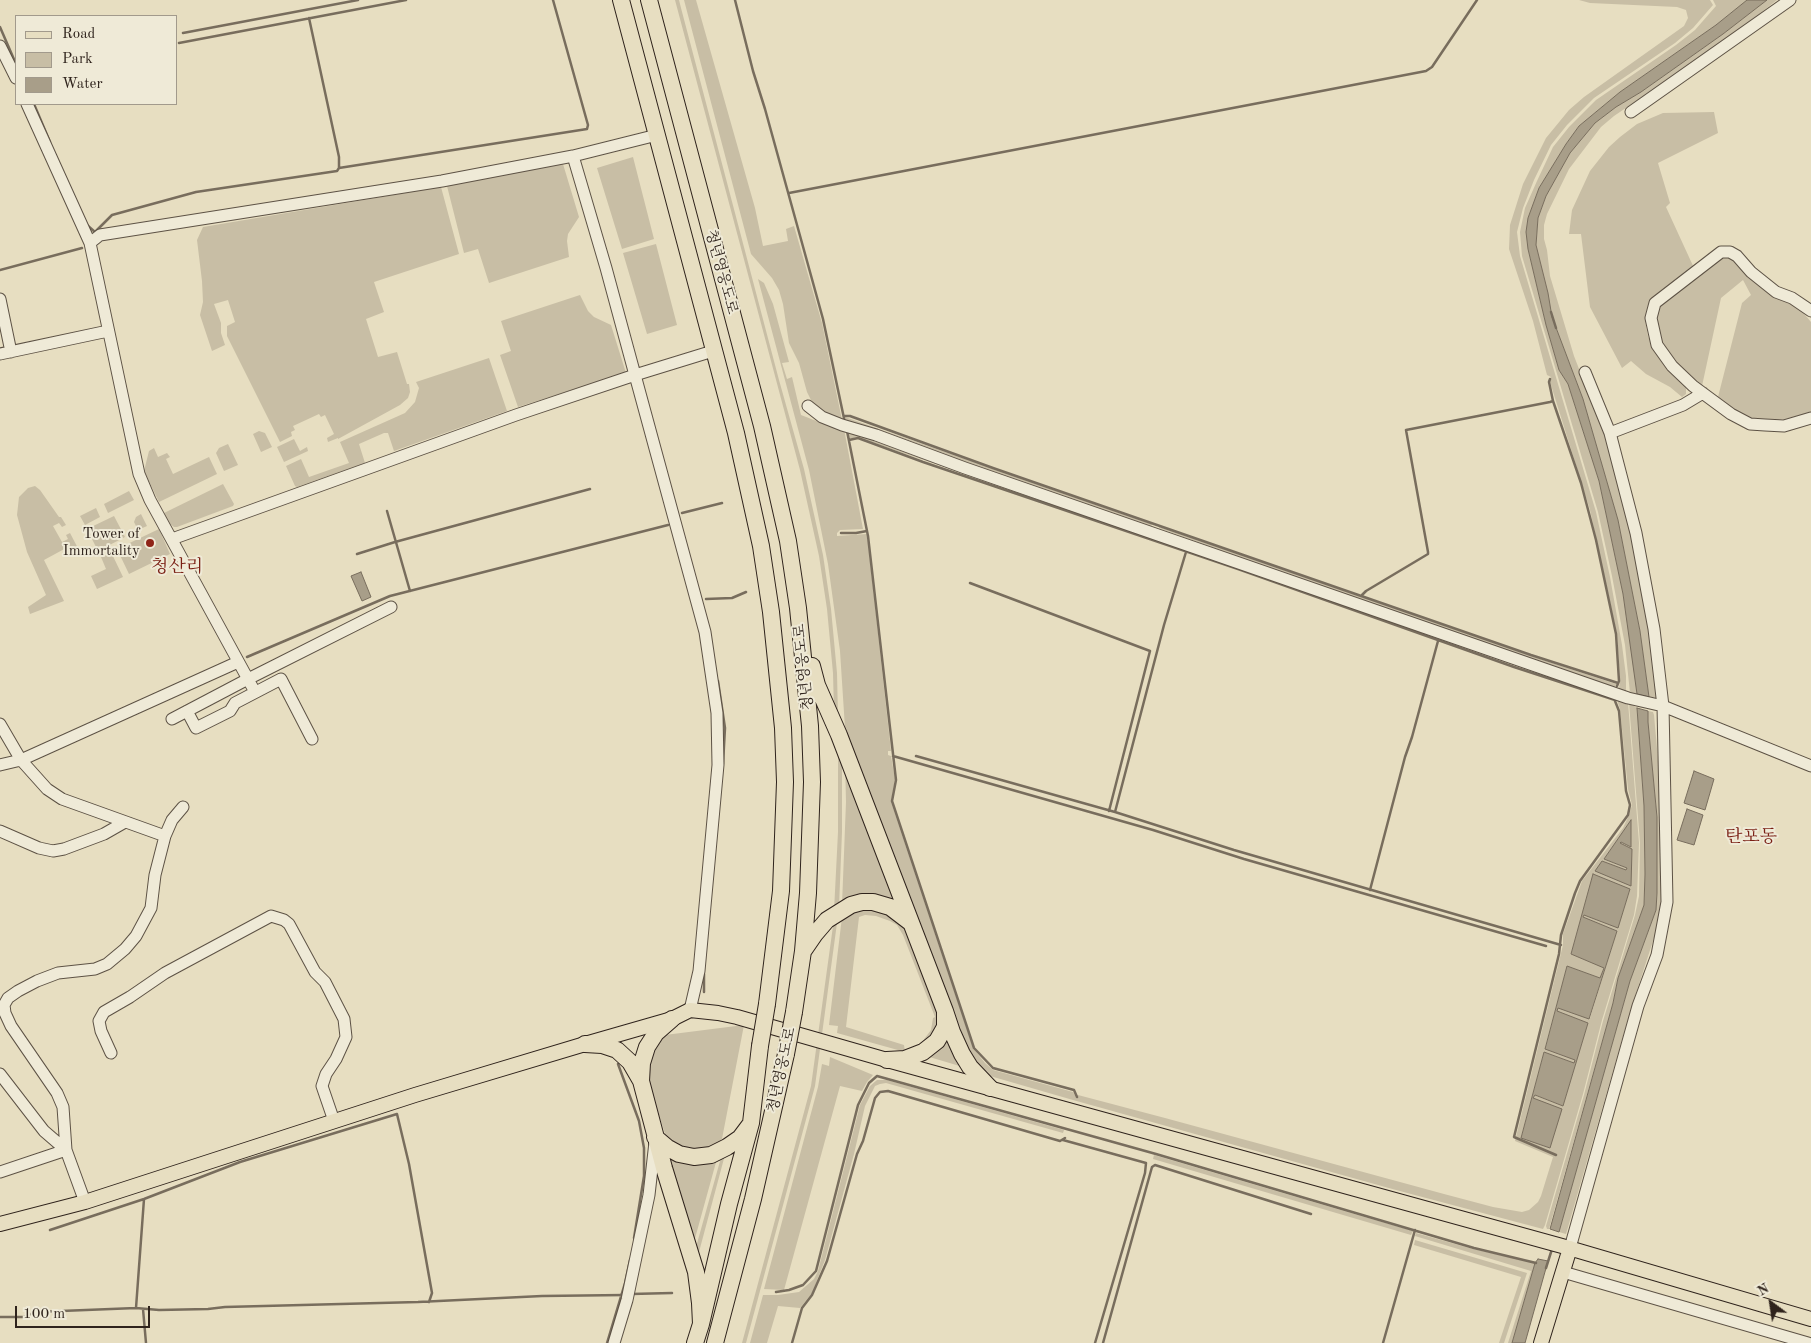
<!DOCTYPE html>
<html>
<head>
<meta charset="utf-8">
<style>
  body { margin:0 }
  #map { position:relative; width:1811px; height:1343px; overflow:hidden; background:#e7dec1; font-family:"Old Standard TT",serif }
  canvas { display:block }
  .legend { position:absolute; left:15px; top:15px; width:162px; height:90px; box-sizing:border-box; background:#efead7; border:1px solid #a29a8c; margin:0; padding:6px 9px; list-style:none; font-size:15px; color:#2f231c }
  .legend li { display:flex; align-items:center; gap:10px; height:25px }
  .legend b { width:25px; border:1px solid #a29a8c }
  .north { position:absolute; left:1746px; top:1278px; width:50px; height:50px; -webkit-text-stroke:4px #efead7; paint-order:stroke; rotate:329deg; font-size:14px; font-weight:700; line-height:20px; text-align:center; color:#2f231c }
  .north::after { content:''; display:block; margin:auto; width:18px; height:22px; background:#2f231c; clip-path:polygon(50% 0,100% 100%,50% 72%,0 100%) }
  .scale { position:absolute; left:15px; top:1306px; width:135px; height:22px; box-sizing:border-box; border:2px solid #2f231c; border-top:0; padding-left:6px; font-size:15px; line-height:18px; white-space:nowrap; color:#2f231c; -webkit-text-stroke:4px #efead7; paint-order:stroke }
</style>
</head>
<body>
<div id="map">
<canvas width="1811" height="1343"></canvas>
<ul class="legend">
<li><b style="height:6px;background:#e7dec1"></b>Road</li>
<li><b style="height:14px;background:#c8bea5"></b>Park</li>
<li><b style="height:14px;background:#a89e89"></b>Water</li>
</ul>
<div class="north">N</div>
<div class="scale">100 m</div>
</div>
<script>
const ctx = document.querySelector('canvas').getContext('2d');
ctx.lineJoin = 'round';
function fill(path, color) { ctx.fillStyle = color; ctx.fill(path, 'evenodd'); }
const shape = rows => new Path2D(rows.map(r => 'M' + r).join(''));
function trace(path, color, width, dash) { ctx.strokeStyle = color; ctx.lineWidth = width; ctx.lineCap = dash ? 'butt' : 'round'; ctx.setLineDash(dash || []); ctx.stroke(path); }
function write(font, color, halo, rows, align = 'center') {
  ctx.font = font + ' "Old Standard TT","Noto Serif KR",serif'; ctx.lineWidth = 4; ctx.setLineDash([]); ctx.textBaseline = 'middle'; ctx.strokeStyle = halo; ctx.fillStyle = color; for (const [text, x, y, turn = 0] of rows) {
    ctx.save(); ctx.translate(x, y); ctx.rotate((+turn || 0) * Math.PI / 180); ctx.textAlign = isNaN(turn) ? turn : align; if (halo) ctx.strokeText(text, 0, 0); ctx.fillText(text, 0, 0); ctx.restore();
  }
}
const green = shape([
  [675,0,679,0,681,8,779,380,804,469,823,555,831,609,837,673,838,716,834,711,833,673,827,609,819,556,800,470],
  [684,0,696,0,755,208,763,246,788,241,786,229,794,226,822,323,842,420,820,412,811,400,807,392,799,363,789,343,783,304,779,290,772,278,751,254],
  [1579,0,1710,0,1713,5,1693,28,1675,43,1594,98,1567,125,1551,145,1534,180,1523,208,1517,232,1520,256,1596,512,1610,577,1622,645,1626,676,1626,692,1619,689,1620,680,1617,634,1590,510,1550,382,1551,377,1547,375,1533,321,1509,249,1510,225,1523,184,1546,138,1569,110,1584,97,1684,26,1688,18,1686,10,1677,7,1590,3],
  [1713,0,1747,0,1716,25,1620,92,1579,126,1566,144,1539,188,1528,219,1528,249,1546,325,1559,370,1568,384,1599,481,1623,594,1635,669,1637,694,1630,693,1625,645,1612,576,1598,512,1522,256,1520,232,1525,208,1537,181,1553,147,1569,127,1596,100,1676,45,1695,30,1716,6],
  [1767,0,1777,0,1725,41,1614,116,1601,127,1569,169,1547,214,1544,225,1544,239,1547,250,1550,276,1574,356,1604,433,1626,512,1650,629,1658,698,1649,697,1640,631,1618,520,1583,399,1552,317,1548,293,1536,245,1538,218,1546,196,1570,153,1595,123,1616,107,1641,92,1723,34],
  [1714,112,1718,133,1658,163,1670,203,1666,207,1694,268,1653,299,1648,306,1645,317,1646,326,1648,336,1652,346,1683,383,1686,388,1686,394,1682,397,1670,387,1646,374,1631,361,1622,368,1590,307,1581,234,1569,234,1572,210,1590,171,1609,147,1620,137,1637,124,1663,113],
  [633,157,654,239,622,249,597,168],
  [563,164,579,217,568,234,567,241,569,257,489,283,478,249,464,253,447,186],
  [441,187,459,254,374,282,384,312,366,319,378,357,397,352,407,384,409,384,410,392,408,398,400,405,338,439,338,438,328,442,327,438,334,434,325,415,321,417,319,414,293,426,295,430,291,432,292,436,280,442,227,336,227,326,235,322,228,300,214,304,221,323,221,333,225,345,212,351,200,315,203,302,202,281,197,240,203,227],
  [656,244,677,325,647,334,623,253],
  [1720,257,1728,257,1735,259,1746,274,1755,282,1769,293,1800,309,1811,322,1811,412,1785,419,1767,421,1750,419,1733,411,1718,397,1742,303,1751,295,1743,280,1721,298,1702,386,1676,363,1661,342,1656,320,1660,302],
  [758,279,764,283,773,304,789,362,782,363,787,379,792,377,801,415,837,429,844,429,863,529,840,530,837,533,837,536,867,534,891,751,888,751,888,755,891,756,895,779,891,802,973,1048,985,1063,993,1070,1073,1092,1076,1097,1078,1095,1165,1118,1444,1194,1493,1207,1522,1212,1529,1210,1538,1202,1541,1196,1553,1157,1515,1141,1563,945,1563,934,1582,881,1623,828,1629,815,1632,805,1628,789,1620,709,1617,700,1185,551,1186,548,1628,702,1639,843,1637,896,1634,915,1602,1020,1583,1094,1545,1225,1543,1229,1396,1190,1073,1100,990,1076,982,1070,968,1053,845,728,840,651,828,564,809,470],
  [1631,821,1631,847,1620,842,1619,843,1632,849,1630,886,1602,861,1626,871,1627,868,1604,859],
  [1593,875,1630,890,1618,927,1584,915,1583,918,1617,931,1590,1018,1558,1008,1556,1011,1588,1023,1563,1106,1534,1095,1533,1098,1550,1148,1521,1137,1544,1052,1574,1063,1575,1060,1545,1048,1567,966,1600,978,1604,967,1571,954],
  [580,295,588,311,594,317,611,325,626,373,518,407,500,355,511,351,501,321],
  [489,358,507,411,394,451,388,433,384,433,359,444,365,463,297,487,295,486,286,466,301,459,309,477,349,463,340,442,405,413,415,402,419,388,416,382],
  [845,417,1152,524,1151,527,846,420],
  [259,431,265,433,272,447,261,452,253,434],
  [848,432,1181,547,1181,549,857,437,849,439],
  [294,439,300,451,307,447,308,451,284,462,277,447],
  [228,444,238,465,224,471,216,453,219,448],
  [154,448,158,457,167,453,170,457,166,459,173,474,209,457,217,474,159,502,144,471,149,451],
  [223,484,234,504,233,506,177,527,174,527,170,524,164,513],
  [35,486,40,490,59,517,61,517,66,525,62,527,59,523,53,526,62,542,68,539,66,535,70,533,81,554,78,556,75,551,72,552,68,547,44,560,64,601,30,614,28,607,46,595,27,552,17,515,19,497,28,488],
  [129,491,134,500,108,513,104,504],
  [96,508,100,517,85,525,80,516],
  [141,514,147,526,138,530,134,522,136,517],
  [114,516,125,537,98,551,87,529],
  [1159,526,1531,656,1616,684,1615,688,1264,566,1159,528],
  [159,529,170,554,129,574,117,549],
  [111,552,123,577,97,589,91,576,106,569,101,557],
  [1629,703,1637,708,1644,806,1645,874,1644,905,1618,978,1613,1003,1549,1229,1547,1229,1546,1226,1584,1095,1603,1021,1635,915,1639,896,1640,843],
  [1648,711,1653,712,1654,715,1661,793,1663,910,1630,1012,1566,1234,1559,1232,1630,981,1656,910,1657,893,1657,817,1648,722],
  [836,743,842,757,842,832,839,907,834,911,838,832,838,758],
  [845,760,901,908,842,905,846,802],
  [868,907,902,920,942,1022,935,1035,919,1046,931,1030,933,1018,935,1017,903,935,897,925,890,921,876,916,865,915,859,917,846,1027,904,1045,905,1052,837,1033,838,1026,829,1025,842,917],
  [837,923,815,1086,746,1343,742,1343,811,1086,833,926],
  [744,1025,721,1144,717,1147,690,1151,664,1137,665,1134,650,1086,649,1075,652,1057,662,1037,665,1035],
  [946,1034,963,1067,926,1056],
  [830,1057,873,1075,867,1082,862,1091,840,1086,784,1290,764,1289,818,1087,822,1064,829,1066],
  [877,1080,887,1080,1064,1130,1063,1133,886,1083,880,1084,875,1086,865,1106,854,1154,825,1260,812,1293,800,1308,778,1306,767,1343,750,1343,763,1295,778,1295,799,1292,814,1279,818,1271,860,1105,870,1086],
  [666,1150,718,1155,694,1242],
  [726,1151,699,1252,696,1247,722,1154],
  [1154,1155,1344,1211,1413,1231,1411,1235,1153,1159],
  [1416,1233,1473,1249,1535,1263,1512,1343,1508,1343,1531,1271,1415,1236],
  [1415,1240,1527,1273,1504,1343,1499,1343,1521,1277,1414,1245]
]);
const water = shape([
  [1747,0,1767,0,1723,34,1641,92,1616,107,1595,123,1570,153,1546,196,1538,218,1536,245,1548,293,1552,317,1583,399,1618,520,1640,631,1649,697,1637,694,1623,594,1599,481,1568,384,1559,370,1546,325,1528,249,1526,232,1528,218,1539,188,1566,144,1579,126,1620,92,1716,25,1747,0],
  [361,572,371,597,362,601,351,576,361,572],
  [1637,708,1648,711,1648,722,1657,817,1657,893,1656,910,1630,981,1559,1232,1550,1229,1613,1003,1618,978,1644,905,1645,874,1644,806,1637,708],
  [1694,771,1714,779,1705,810,1684,803,1694,771],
  [1687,809,1703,815,1694,845,1677,840,1687,809],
  [1631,820,1631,847,1621,842,1620,843,1632,849,1631,886,1595,871,1602,861,1626,870,1627,868,1604,859,1631,820],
  [1593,874,1630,889,1618,928,1584,915,1583,917,1617,931,1589,1019,1558,1008,1557,1011,1588,1023,1563,1106,1535,1095,1533,1098,1562,1109,1550,1148,1521,1138,1544,1052,1574,1063,1575,1060,1545,1049,1567,966,1600,978,1604,968,1571,954,1593,874],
  [1538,1259,1548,1261,1525,1343,1512,1343,1535,1263,1538,1259]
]);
const stream = shape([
  [735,0,753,71,765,109,823,319,845,423],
  [0,27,16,64],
  [183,33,358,0],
  [179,43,406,0],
  [34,104,50,142],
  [339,168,587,129,588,125,553,0],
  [789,193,1426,71,1432,67,1477,0],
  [87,225,95,232],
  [95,232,112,215,196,192,337,171,339,168,339,157,309,18],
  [0,270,82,248],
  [1551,312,1556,328],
  [1553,401,1581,483,1596,540,1616,634,1619,681,1617,686],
  [844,416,850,416,993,468,1531,655,1618,683],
  [847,431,868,536,896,780,892,801,974,1048,993,1068,1074,1090,1077,1097],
  [849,440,858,438,923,462,1238,569,1514,667,1615,700],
  [387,511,410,591],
  [682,513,722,503],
  [841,533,856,533,867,531],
  [357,554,395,542,590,489],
  [970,583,1150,651,1109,811],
  [1362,595,1366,591,1428,554,1428,552,1406,430,1550,402,1553,401,1549,382,1550,379],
  [706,599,732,598,746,592],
  [247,657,390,596,668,525],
  [718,681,725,728,723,764],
  [893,756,1153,830,1244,859,1546,946],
  [916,756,1115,812,1234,850,1561,945],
  [1115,812,1164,625,1186,552],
  [1370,890,1405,757,1412,737,1438,641],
  [704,992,704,974],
  [618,1064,639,1121,644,1148,644,1176,634,1238],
  [1063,1140,1146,1163,1145,1173,1095,1343],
  [1556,1155,1514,1137,1559,954,1561,935,1575,893,1580,881,1628,815,1630,805,1626,791,1619,711,1615,701],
  [50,1230,144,1199,240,1162,397,1114,409,1164,432,1293,429,1302],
  [1546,1268,1552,1249],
  [776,1292,789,1290,803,1285,816,1271,858,1105,869,1083,877,1076,1156,1154,1474,1248,1536,1263],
  [631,1294,672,1293],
  [136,1308,144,1199],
  [143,1309,146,1343],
  [0,1317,24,1317,36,1312,136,1308,159,1310,208,1309,225,1307,418,1302,542,1296,625,1295],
  [607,1343,625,1283,630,1260],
  [792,1343,802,1308,812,1295,827,1261,857,1154,863,1141,875,1098,880,1092,888,1091,1060,1141,1065,1138],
  [1103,1343,1152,1167,1155,1165,1311,1214],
  [1383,1343,1415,1230]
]);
const minor = shape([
  [0,46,16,78],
  [27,104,90,243,139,474,150,500,255,692],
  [1631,112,1790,0],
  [573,156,606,268,635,375,713,351],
  [90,243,100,235,442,181,573,156,657,135],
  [0,299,11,352],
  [1811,311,1792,298,1776,292,1751,272,1737,256,1730,252,1721,252,1655,303,1651,318,1657,345,1672,366,1693,386,1731,414,1750,424,1765,425,1784,426,1811,418],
  [0,354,108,331],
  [808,406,822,417,842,425,876,435,965,468,1628,698,1663,706,1654,629,1636,533,1610,433,1585,372],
  [1610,433,1683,405,1703,393],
  [172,539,516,415,635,375,705,632,717,713,718,765,699,971,690,1010],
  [187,711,196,728,230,711,235,703,281,679,312,739],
  [172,719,248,679,391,607],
  [0,724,21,760,47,789,62,799,165,836],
  [0,765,21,760,238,662],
  [0,831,39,848,53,851,64,849,104,834,125,822],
  [111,1053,101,1031,99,1021,104,1012,130,997,165,973,271,916,284,920,289,924,315,972,325,982,344,1019,346,1037,336,1059,326,1074,322,1086,334,1121],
  [0,1074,44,1131,66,1150],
  [0,1172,66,1150],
  [85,1202,66,1150,63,1107,57,1093,11,1026,5,1013,4,1005,8,998,18,991,37,981,58,973,95,969,107,964,125,949,136,936,151,908,155,875,165,836,172,820,183,807],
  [1570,1248,1638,1006,1657,955,1667,902,1663,706,1811,766],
  [1563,1272,1808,1343],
  [614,1343,627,1300,649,1195,655,1142]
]);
const major = shape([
  [0,1224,85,1202,415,1095,585,1044,672,1019,690,1010,718,1013,737,1017,887,1060,1562,1246,1811,1319],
  [1541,1343,1570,1248]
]);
const highway = shape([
  [621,0,736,433,761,546,771,612,783,728,785,782,781,891,767,1004],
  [649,0,762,426,788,541,798,608,810,726,812,782,808,893,803,951,794,1012],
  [812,666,817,685,839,735,945,1011,952,1032,962,1054,970,1067,990,1088],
  [804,950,815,934,827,920,851,905,862,902,873,902,890,907,911,923],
  [585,1044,602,1045,617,1050,630,1062,641,1081,664,1168,696,1272,700,1303,701,1324],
  [887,1060,905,1059,923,1052,937,1041,945,1027,945,1013],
  [641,1081,642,1063,647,1047,656,1033,672,1019],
  [655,1137,668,1148,679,1154,694,1157,711,1155,727,1147,740,1138,749,1126],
  [695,1343,701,1324,729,1204,751,1123,760,1046],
  [715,1343,753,1199,786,1054]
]);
const highwayBridge = shape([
  [760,1046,767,1004],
  [786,1054,794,1012]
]);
const markers = [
  [150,543,5,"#8f2418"]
];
const streetNames = [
  ["청년영웅도로",721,272,75],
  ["청년영웅도로",804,667,-96],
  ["청년영웅도로",782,1070,-78]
];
const poiNames = [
  ["Tower of",140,534],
  ["Immortality",140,551]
];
const quarterNames = [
  ["청산리",177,567],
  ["탄포동",1751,837]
];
fill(green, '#c8bea5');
fill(water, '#a89e89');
trace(water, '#786d5d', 1);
trace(stream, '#786d5d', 2.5);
trace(minor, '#5d5245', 13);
trace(major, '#2f231c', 16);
trace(highway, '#2f231c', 18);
trace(minor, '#efead7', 11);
trace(major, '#e7dec1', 14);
trace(highway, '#e7dec1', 16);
trace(highwayBridge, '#2f231c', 18, []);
trace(highwayBridge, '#e7dec1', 16);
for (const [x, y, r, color] of markers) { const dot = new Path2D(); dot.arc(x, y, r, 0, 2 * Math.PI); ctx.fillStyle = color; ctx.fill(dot); trace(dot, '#efead7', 2); }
write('15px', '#2f231c', '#efead7', streetNames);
write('15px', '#2f231c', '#efead7', poiNames, 'right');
write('18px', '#7a1f14', '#efead7', quarterNames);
</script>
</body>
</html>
